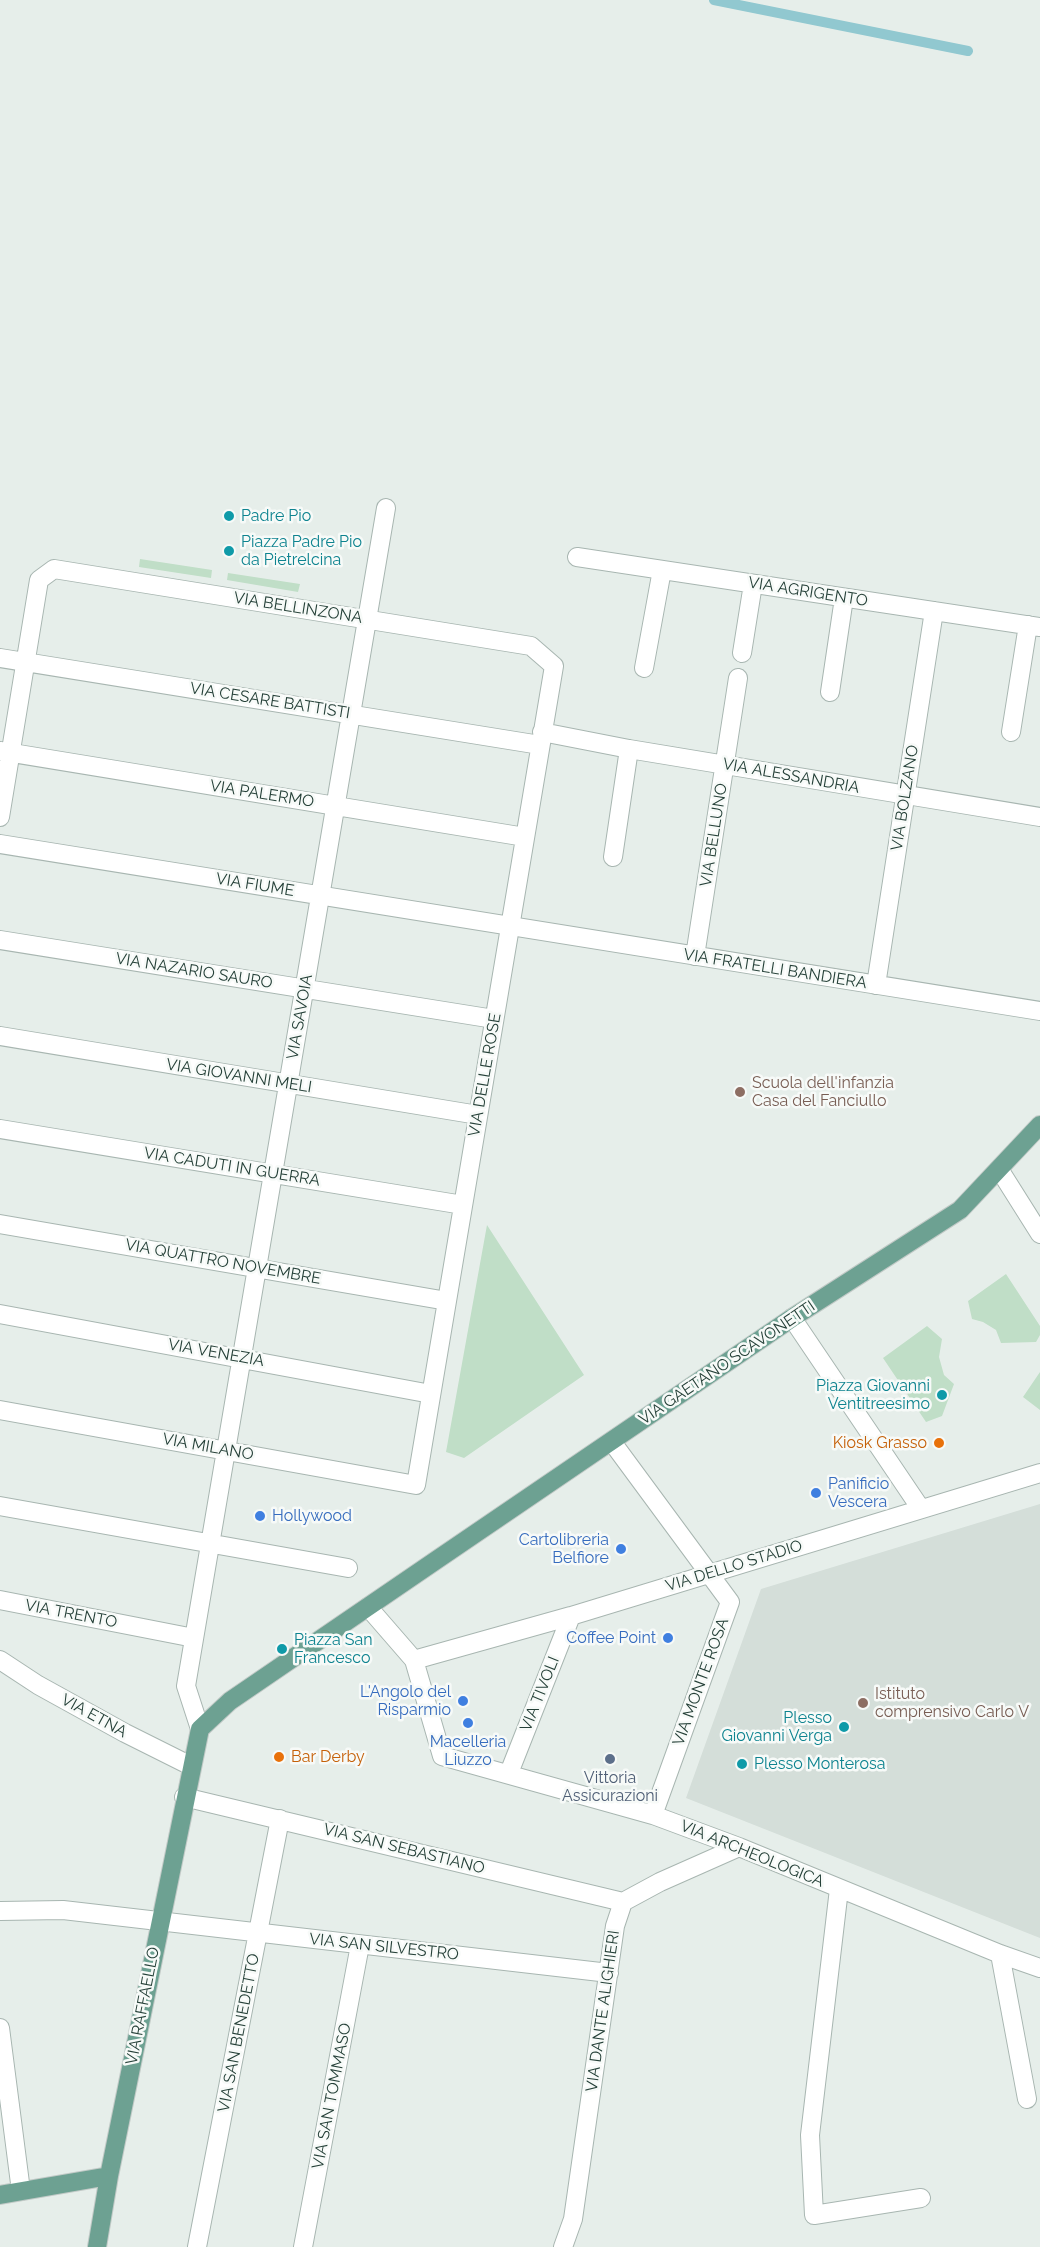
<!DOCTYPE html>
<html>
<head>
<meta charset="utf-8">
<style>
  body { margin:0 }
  canvas { display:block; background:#e6eeea }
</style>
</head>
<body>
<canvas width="1040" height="2247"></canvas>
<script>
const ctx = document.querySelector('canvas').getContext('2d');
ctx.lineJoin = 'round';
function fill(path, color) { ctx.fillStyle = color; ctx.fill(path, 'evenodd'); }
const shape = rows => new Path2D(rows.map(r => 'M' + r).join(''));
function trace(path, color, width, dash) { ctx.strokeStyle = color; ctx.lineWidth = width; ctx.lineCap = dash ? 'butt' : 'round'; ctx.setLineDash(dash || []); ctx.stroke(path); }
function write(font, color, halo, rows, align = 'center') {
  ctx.font = font + ' Raleway,sans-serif'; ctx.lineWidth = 5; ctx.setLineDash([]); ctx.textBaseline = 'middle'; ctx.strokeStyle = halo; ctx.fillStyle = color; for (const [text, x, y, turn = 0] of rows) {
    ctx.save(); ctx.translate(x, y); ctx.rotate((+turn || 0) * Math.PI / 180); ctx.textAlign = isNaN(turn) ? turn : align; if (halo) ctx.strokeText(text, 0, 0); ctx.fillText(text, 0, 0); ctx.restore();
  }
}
const built = shape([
  [1040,1504,1040,1938,686,1798,761,1589]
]);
const green = shape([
  [140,559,212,570,211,578,139,567],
  [228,573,300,584,298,592,227,580],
  [487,1225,584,1375,464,1458,446,1452],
  [1006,1274,1040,1326,1040,1335,1036,1342,1001,1343,996,1330,983,1322,972,1319,968,1301],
  [927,1326,942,1339,939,1357,944,1375,954,1384,942,1416,926,1422,883,1358],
  [1040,1372,1040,1410,1023,1397]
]);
const stream = shape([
  [714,0,968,51]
]);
const minor = shape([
  [577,557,1040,627],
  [742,653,753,584],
  [0,658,540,745],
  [644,668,662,570],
  [830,692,844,598],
  [542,732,629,749,1040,817],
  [1011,732,1028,625],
  [0,751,525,837],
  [0,817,39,580,54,569,531,646,554,666,416,1485,0,1410],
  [0,844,1040,1011],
  [613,857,629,749],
  [0,940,494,1019],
  [695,956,738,678],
  [876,985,934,611],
  [0,1036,478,1115],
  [0,1129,463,1205],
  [999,1169,1040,1234],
  [0,1224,447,1301],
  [0,1314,431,1394],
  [792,1318,921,1509],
  [612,1442,730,1602,653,1815],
  [0,1506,348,1568],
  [0,1600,194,1638],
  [368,1607,414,1660,442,1756,653,1815,739,1847,1000,1954,1040,1968],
  [0,1660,38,1685,125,1733,191,1766],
  [414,1660,571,1616,1040,1473],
  [200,1729,186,1686,386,508],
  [509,1773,571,1616],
  [184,1797,623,1902],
  [839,1889,810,2135,814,2215,921,2198],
  [0,1911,63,1910,609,1973],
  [1000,1954,1027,2099],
  [0,2028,21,2191],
  [197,2247,280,1819],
  [303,2247,360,1945],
  [563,2247,573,2219,615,1926,623,1902,660,1882,739,1847]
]);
const major = shape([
  [0,2195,109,2176],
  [97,2247,109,2176,200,1729,230,1701,435,1561,792,1318,960,1210,1040,1125]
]);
const markers = [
  [229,516,6,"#0f9aa8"],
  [229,551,6,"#0f9aa8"],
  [740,1092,6,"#8d6e63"],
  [942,1395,6,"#0f9aa8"],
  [939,1443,6,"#e8710a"],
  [816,1493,6,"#3f7fe0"],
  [260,1516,6,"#3f7fe0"],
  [621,1549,6,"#3f7fe0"],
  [668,1638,6,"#3f7fe0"],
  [282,1649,6,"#0f9aa8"],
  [463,1701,6,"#3f7fe0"],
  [863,1703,6,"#8d6e63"],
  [468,1723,6,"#3f7fe0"],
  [844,1727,6,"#0f9aa8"],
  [279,1757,6,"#e8710a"],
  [610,1759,6,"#5c6f8a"],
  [742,1764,6,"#0f9aa8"]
];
const cultureNames = [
  ["Padre Pio",241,516],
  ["Piazza Padre Pio",241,542],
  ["da Pietrelcina",241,560],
  ["Piazza Giovanni",930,1386,"right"],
  ["Ventitreesimo",930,1404,"right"],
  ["Piazza San",294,1640],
  ["Francesco",294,1658],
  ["Plesso",832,1718,"right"],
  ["Giovanni Verga",832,1736,"right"],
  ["Plesso Monterosa",754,1764]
];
const streetNames = [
  ["VIA AGRIGENTO",808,592,9],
  ["VIA BELLINZONA",298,608,9],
  ["VIA CESARE BATTISTI",270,701,9],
  ["VIA ALESSANDRIA",791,776,10],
  ["VIA PALERMO",262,794,9],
  ["VIA BOLZANO",905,798,-81],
  ["VIA BELLUNO",714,835,-81],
  ["VIA FIUME",255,885,9],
  ["VIA FRATELLI BANDIERA",775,969,9],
  ["VIA NAZARIO SAURO",194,971,9],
  ["VIA SAVOIA",300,1017,-80],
  ["VIA DELLE ROSE",485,1075,-80],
  ["VIA GIOVANNI MELI",239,1076,9],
  ["VIA CADUTI IN GUERRA",232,1167,9],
  ["VIA QUATTRO NOVEMBRE",223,1262,10],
  ["VIA VENEZIA",216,1353,10],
  ["VIA GAETANO SCAVONETTI",727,1363,-34],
  ["VIA MILANO",208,1447,10],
  ["VIA DELLO STADIO",734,1566,-17],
  ["VIA TRENTO",71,1614,11],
  ["VIA MONTE ROSA",701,1682,-70],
  ["VIA TIVOLI",540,1694,-68],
  ["VIA ETNA",94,1716,29],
  ["VIA SAN SEBASTIANO",404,1849,14],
  ["VIA ARCHEOLOGICA",752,1854,22],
  ["VIA SAN SILVESTRO",384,1947,6],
  ["VIA RAFFAELLO",143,2006,-79],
  ["VIA DANTE ALIGHIERI",603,2011,-82],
  ["VIA SAN BENEDETTO",239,2033,-79],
  ["VIA SAN TOMMASO",332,2096,-79]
];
const educationNames = [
  ["Scuola dell'infanzia",752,1083],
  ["Casa del Fanciullo",752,1101],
  ["Istituto",875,1694],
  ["comprensivo Carlo V",875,1712]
];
const foodNames = [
  ["Kiosk Grasso",927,1443],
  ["Bar Derby",291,1757,"left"]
];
const shopNames = [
  ["Panificio",828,1484,"left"],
  ["Vescera",828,1502,"left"],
  ["Hollywood",272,1516,"left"],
  ["Cartolibreria",609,1540],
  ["Belfiore",609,1558],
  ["Coffee Point",656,1638],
  ["L'Angolo del",451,1692],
  ["Risparmio",451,1710],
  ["Macelleria",468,1742,"center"],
  ["Liuzzo",468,1760,"center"]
];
const serviceNames = [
  ["Vittoria",610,1778],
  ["Assicurazioni",610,1796]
];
fill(built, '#d4ded9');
fill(green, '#c0dec7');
trace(stream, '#91c8d0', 10);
trace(minor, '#a8b6b1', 20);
trace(major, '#c2cac7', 20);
trace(minor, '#fff', 18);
trace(major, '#6da192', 18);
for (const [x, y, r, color] of markers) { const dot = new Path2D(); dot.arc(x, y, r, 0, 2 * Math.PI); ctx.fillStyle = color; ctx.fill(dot); trace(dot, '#f7faf8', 2); }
write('16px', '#0d838f', '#f7faf8', cultureNames, 'left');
write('16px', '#254038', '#f7faf8', streetNames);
write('16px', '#785e54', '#f7faf8', educationNames, 'left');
write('16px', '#c56008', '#f7faf8', foodNames, 'right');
write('16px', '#366cbe', '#f7faf8', shopNames, 'right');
write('16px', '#4e5e75', '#f7faf8', serviceNames);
</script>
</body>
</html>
